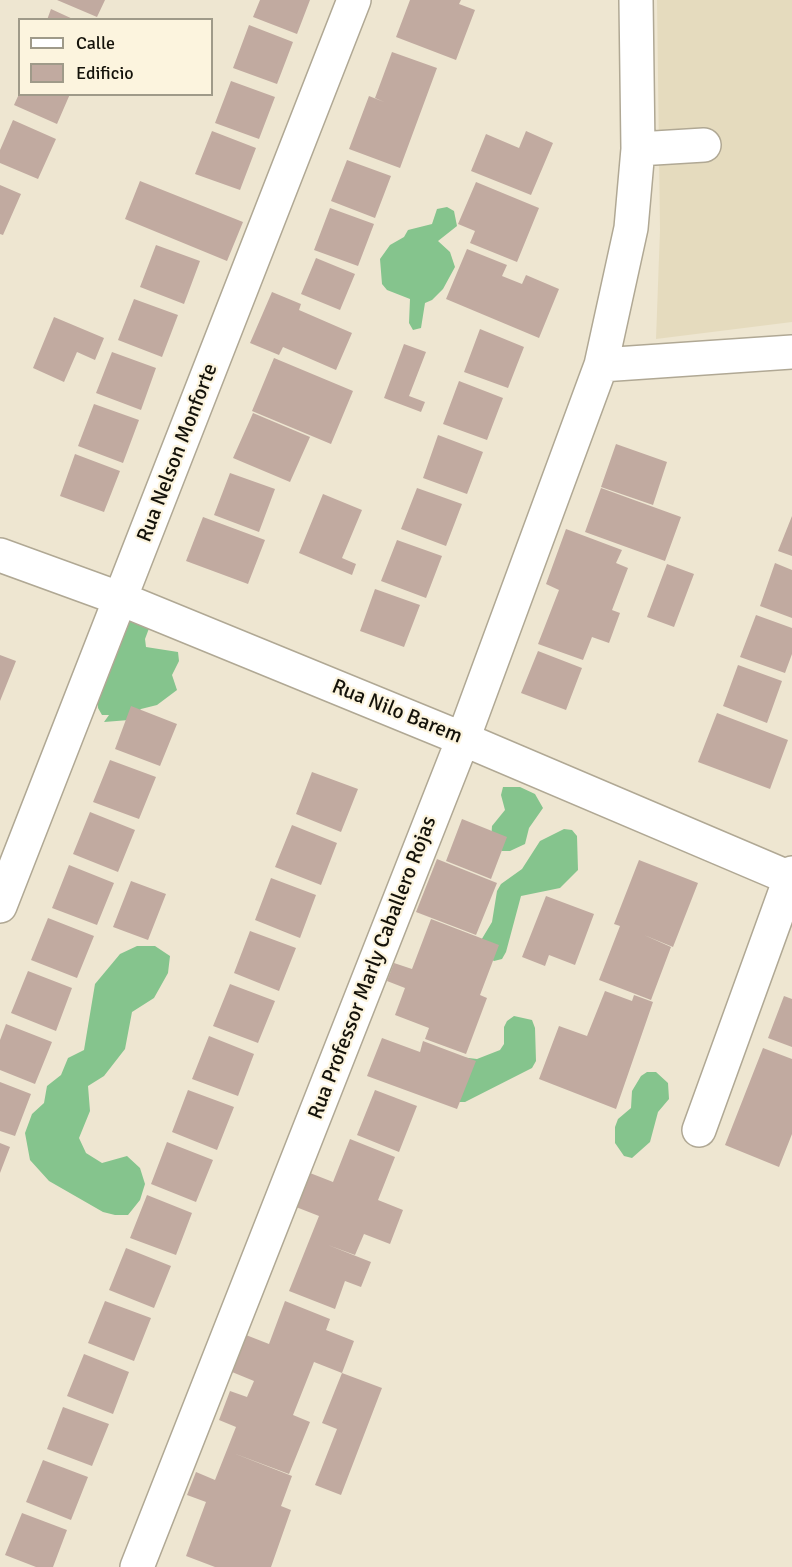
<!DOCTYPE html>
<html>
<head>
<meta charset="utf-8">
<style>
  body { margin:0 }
  #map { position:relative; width:792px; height:1567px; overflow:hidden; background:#eee6d1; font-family:Signika,sans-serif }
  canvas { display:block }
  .legend { position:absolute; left:18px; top:18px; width:195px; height:78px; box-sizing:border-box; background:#fcf4de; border:2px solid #9f9a89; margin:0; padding:8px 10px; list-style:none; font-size:18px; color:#14120a }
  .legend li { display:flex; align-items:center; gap:12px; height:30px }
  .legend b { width:30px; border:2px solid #9f9a89 }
</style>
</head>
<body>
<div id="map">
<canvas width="792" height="1567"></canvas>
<ul class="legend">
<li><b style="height:8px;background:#fff"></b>Calle</li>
<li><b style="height:16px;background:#c1aaa0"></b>Edificio</li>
</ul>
</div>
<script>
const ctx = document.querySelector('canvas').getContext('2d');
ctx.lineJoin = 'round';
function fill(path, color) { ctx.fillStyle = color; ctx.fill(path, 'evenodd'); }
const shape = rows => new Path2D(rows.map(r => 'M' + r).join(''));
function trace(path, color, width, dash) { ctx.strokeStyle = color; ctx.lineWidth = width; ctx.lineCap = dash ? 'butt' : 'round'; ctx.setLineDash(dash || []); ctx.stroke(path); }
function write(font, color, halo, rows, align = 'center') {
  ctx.font = font + ' Signika,sans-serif'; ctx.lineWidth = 4.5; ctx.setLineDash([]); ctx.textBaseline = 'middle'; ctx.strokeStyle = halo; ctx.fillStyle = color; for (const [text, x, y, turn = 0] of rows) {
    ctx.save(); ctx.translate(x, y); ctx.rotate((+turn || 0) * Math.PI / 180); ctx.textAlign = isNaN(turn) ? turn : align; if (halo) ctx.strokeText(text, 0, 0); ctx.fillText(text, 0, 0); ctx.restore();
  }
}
const built = shape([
  [657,0,792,0,792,322,656,339,660,230]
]);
const forest = shape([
  [447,207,454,211,457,226,438,241,450,252,455,267,443,289,432,300,425,303,421,328,413,330,409,323,410,299,387,290,382,284,380,259,390,245,404,237,408,230,432,224,437,209],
  [118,615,151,623,145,639,146,647,178,652,179,661,172,675,177,690,157,705,141,709,129,720,104,722,109,715,102,715,98,708,98,700],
  [503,787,520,787,535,794,543,808,529,828,525,844,510,851,502,851,491,841,492,826,505,810,501,795],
  [564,829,572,830,577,836,578,870,560,888,521,896,506,952,502,959,494,961,487,956,480,942,492,922,497,891,501,884,522,869,540,841],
  [137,946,155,946,170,956,168,973,154,998,132,1012,125,1049,104,1076,88,1086,90,1111,79,1138,86,1153,102,1163,127,1156,140,1168,145,1184,140,1200,128,1215,115,1215,103,1212,49,1181,30,1160,25,1133,32,1114,44,1103,47,1086,61,1075,68,1058,84,1050,95,984,120,954],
  [514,1016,532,1020,535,1028,536,1061,532,1068,465,1102,448,1102,452,1056,477,1059,500,1050,504,1044,504,1027,507,1021],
  [647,1072,656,1072,668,1083,669,1099,658,1112,650,1142,632,1158,624,1156,615,1143,615,1127,618,1119,631,1108,632,1091,641,1076]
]);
const building = shape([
  [57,0,105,0,97,17],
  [260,0,310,0,297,34,253,17],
  [410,0,461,0,459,4,475,10,456,60,396,37],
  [51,9,75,20,47,20],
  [249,25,293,42,277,84,233,68],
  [392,52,437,68,400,168,349,149,369,96,384,102,375,98],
  [231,81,275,97,259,139,215,123],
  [19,94,70,94,57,124,14,105],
  [13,120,56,139,38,179,0,163,0,150],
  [212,131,256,148,240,190,195,174],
  [526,131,553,143,531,195,471,171,486,134,519,148],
  [347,160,391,176,375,218,331,201],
  [140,181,243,222,227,261,125,219],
  [476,182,539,208,517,262,470,243,475,231,458,224],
  [0,185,21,194,3,235,0,234],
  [330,208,374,224,358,266,314,250],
  [156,245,200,261,184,304,140,287],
  [467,249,507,265,502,276,522,284,526,275,559,289,539,338,446,299],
  [316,258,355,274,340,310,301,294],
  [272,292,301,304,299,310,352,333,336,370,283,347,279,355,250,343],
  [134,299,178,315,162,357,118,340],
  [54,317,104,338,95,360,77,352,64,382,33,368],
  [480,329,524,347,508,388,464,372],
  [404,344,426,352,409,396,425,402,421,412,384,398],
  [112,352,156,368,141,410,96,393],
  [274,358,353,391,331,444,252,411],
  [459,381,503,398,487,440,443,424],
  [94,404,139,420,123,463,78,446],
  [253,413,310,437,290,482,233,458],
  [438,435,483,452,467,494,423,478],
  [616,444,667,462,653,505,601,487],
  [75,454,120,471,104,512,60,496],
  [230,473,275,489,259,532,214,515],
  [417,488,462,504,446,546,401,529],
  [601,488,681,517,665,561,585,532],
  [323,494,362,510,342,558,356,564,352,575,299,553],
  [792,516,792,556,778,551],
  [203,517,265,540,248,584,186,561],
  [566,529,622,550,616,563,628,568,612,610,620,613,609,643,592,637,583,660,538,644,559,590,546,584],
  [397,540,442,556,426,598,381,581],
  [775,563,792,570,792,618,760,606],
  [667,564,694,574,674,627,647,617],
  [375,589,420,605,404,647,360,631],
  [756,615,792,628,792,654,785,673,740,657],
  [538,651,582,668,566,710,521,693],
  [0,655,16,661,0,701],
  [738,665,782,681,767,723,723,706],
  [131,706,177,724,160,766,115,749],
  [717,713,788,740,770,789,698,762],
  [110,760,156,777,139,819,93,802],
  [312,772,358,789,341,832,296,814],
  [90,812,135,830,118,872,73,854],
  [462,819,507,837,491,879,446,861],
  [292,825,337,843,321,885,275,867],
  [437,859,497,883,476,935,416,912],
  [639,860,698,883,673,947,644,935,671,947,651,1000,599,980,620,926,614,924],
  [69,865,114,883,97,925,52,908],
  [271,878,316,895,300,938,255,920],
  [131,881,166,894,148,940,113,927],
  [546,896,594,914,575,965,549,955,545,966,522,957],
  [48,918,94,936,77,978,31,960],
  [431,919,499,945,480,995,487,998,466,1054,425,1039,429,1028,395,1015,405,988,387,981,394,963,412,969],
  [250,931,296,948,279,991,234,973],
  [28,971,72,988,56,1031,11,1013],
  [230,984,275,1001,258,1043,213,1026],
  [605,991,632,1001,634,995,653,1002,616,1109,539,1079,559,1026,587,1036],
  [784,996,792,999,792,1047,768,1038],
  [6,1024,52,1042,35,1084,0,1070,0,1040],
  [209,1036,254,1054,238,1096,192,1079],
  [382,1038,420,1052,423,1041,476,1061,457,1109,367,1076],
  [763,1048,792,1059,792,1134,779,1167,725,1145],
  [0,1082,31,1094,15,1136,0,1131],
  [188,1090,234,1107,217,1150,172,1132],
  [375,1090,417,1106,399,1152,357,1135],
  [350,1139,395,1157,378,1200,403,1210,390,1244,364,1234,355,1255,328,1245,371,1262,361,1287,345,1281,335,1309,289,1291,319,1216,296,1207,310,1173,333,1182],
  [167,1142,213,1160,196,1202,151,1184],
  [0,1143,10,1147,0,1173],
  [147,1195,192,1213,176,1255,130,1238],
  [126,1248,171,1266,154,1308,109,1290],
  [105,1301,151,1318,134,1361,88,1343],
  [285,1301,330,1319,326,1330,354,1341,342,1373,314,1362,293,1415,310,1422,289,1474,233,1453,292,1476,281,1506,291,1510,271,1567,215,1567,186,1556,206,1502,187,1495,196,1472,215,1480,236,1427,219,1420,230,1391,247,1397,254,1381,232,1372,246,1335,269,1344],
  [84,1354,129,1372,113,1414,67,1396],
  [342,1373,382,1388,341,1495,315,1485,337,1429,322,1423],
  [63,1407,109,1424,92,1466,47,1449],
  [43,1460,88,1477,71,1520,26,1502],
  [22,1513,67,1530,53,1567,36,1567,5,1555]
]);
const minor = shape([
  [638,149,704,145],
  [601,365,792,352],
  [0,555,121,599,463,739,790,878],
  [0,906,354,0],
  [699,1130,792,873],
  [137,1567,463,739,601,365,631,228,638,149,636,0]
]);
const streetNames = [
  ["Rua Nelson Monforte",178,453,-69],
  ["Rua Nilo Barem",397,712,22],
  ["Rua Professor Marly Caballero Rojas",373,968,-69]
];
fill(built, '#e5dbbe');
fill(forest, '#85c48d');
fill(building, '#c1aaa0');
trace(minor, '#b0a894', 36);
trace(minor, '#fff', 33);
write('21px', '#14120a', '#fcf4de', streetNames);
</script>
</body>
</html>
